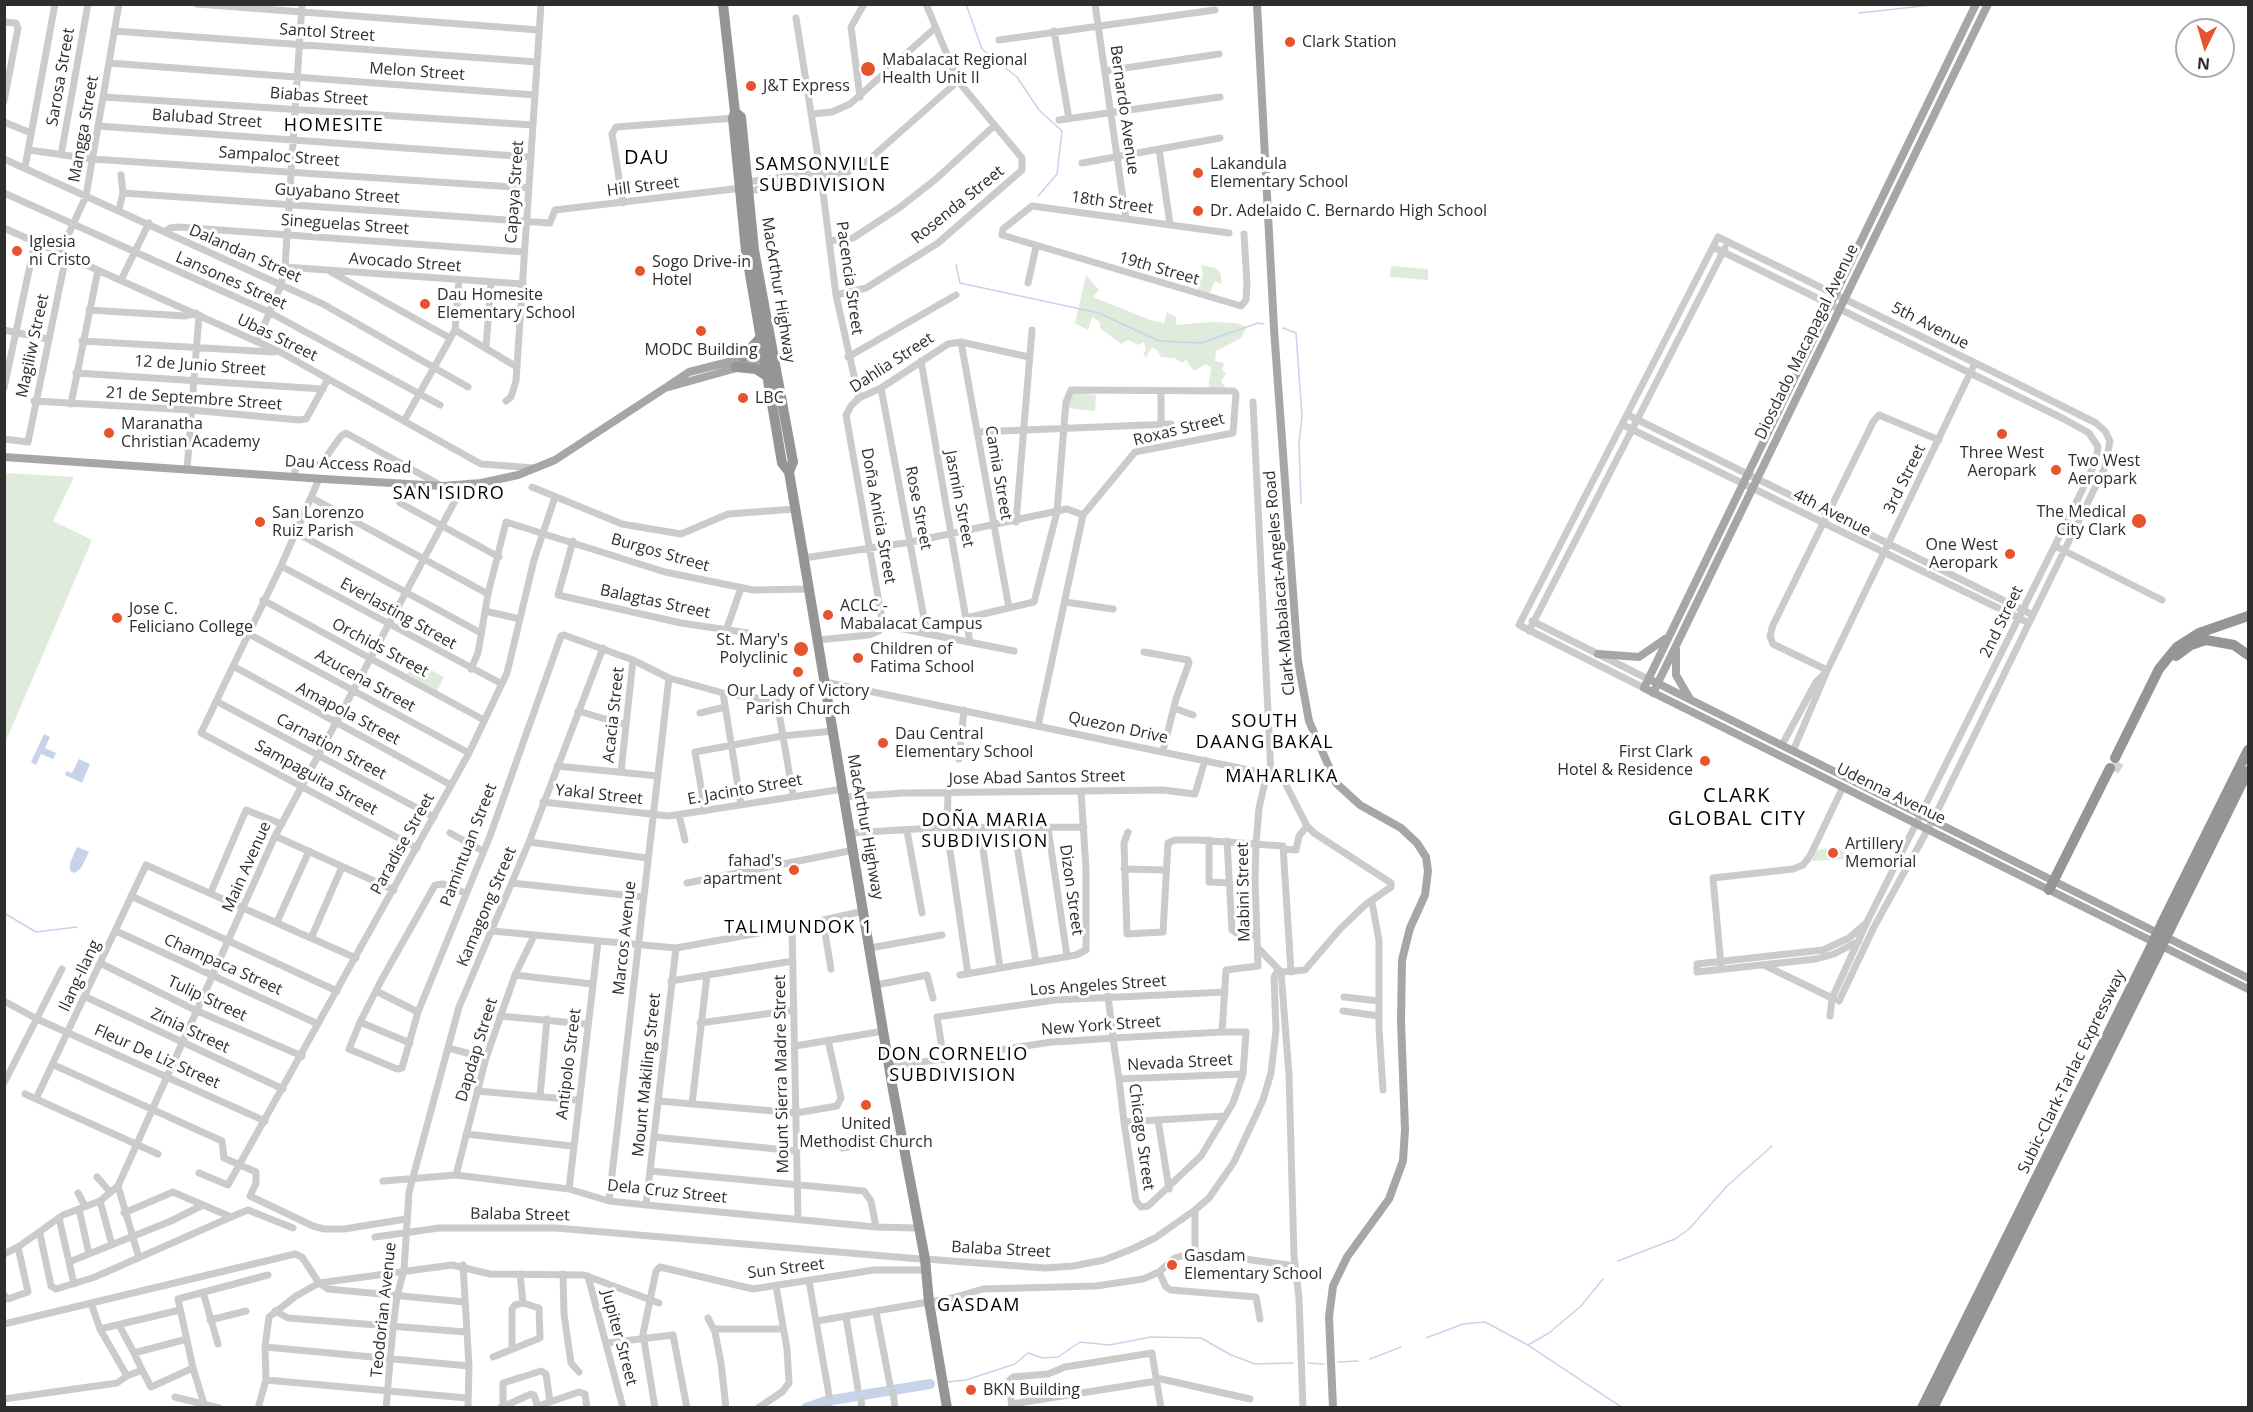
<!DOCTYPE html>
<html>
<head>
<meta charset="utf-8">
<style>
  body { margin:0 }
  #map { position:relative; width:2253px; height:1412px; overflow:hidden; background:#fff; font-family:"Open Sans",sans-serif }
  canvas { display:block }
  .frame { position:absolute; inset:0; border:6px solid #2e2e2e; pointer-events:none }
  .north { position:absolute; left:2175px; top:18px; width:60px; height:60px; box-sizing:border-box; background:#fff; border:2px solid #ababab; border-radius:50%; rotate:185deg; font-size:16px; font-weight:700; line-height:24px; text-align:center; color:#2e2e2e }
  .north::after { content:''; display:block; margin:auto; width:21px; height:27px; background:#e5532f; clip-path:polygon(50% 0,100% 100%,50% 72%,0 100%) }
</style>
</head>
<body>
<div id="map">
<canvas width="2253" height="1412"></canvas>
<div class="frame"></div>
<div class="north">N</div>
</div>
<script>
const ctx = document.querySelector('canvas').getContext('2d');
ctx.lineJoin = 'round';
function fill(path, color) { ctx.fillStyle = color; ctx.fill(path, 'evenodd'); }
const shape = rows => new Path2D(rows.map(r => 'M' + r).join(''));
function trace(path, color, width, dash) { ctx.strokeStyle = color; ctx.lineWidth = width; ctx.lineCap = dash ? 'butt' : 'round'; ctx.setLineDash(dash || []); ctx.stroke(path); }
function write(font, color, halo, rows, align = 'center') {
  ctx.font = font + ' "Open Sans",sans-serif'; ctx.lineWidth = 6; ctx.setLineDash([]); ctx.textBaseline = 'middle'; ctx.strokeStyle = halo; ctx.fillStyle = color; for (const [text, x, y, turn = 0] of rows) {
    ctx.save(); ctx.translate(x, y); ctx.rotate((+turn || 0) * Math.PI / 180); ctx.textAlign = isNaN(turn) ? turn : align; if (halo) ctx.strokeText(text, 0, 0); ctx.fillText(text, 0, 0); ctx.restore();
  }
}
const green = shape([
  [1201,265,1215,268,1220,272,1222,285,1215,281,1209,295,1196,293,1203,274],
  [1391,266,1428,269,1428,280,1390,277],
  [1086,275,1099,290,1093,297,1150,320,1164,323,1167,312,1176,317,1176,325,1209,322,1236,323,1247,327,1241,338,1216,351,1215,361,1224,363,1222,370,1226,373,1221,382,1227,389,1208,390,1211,368,1206,364,1194,371,1186,360,1182,363,1175,358,1161,357,1157,350,1152,347,1146,358,1143,353,1146,350,1144,342,1138,345,1128,340,1121,344,1100,328,1100,322,1092,317,1088,330,1075,323],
  [1070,392,1096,395,1095,411,1068,408],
  [5,473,74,477,53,521,92,540,5,743],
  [414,661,444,677,437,691,407,674],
  [1835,847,1856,854,1848,859,1812,861,1817,850]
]);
const water = shape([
  [44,734,50,737,45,748,56,753,53,759,41,754,36,765,31,762],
  [79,759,90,764,82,783,65,775,66,771,72,773],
  [77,847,89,852,81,868,75,873,70,871,70,863]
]);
const stream = shape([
  [966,4,982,49,1017,77,1039,110,1062,131,1057,174,1038,196],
  [1859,13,1941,4],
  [956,265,960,283,1099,313,1159,341,1201,343,1258,323,1264,324],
  [1283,328,1296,333,1302,416,1299,443,1301,503],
  [4,913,36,932,77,927],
  [1618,1261,1675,1239,1689,1229,1727,1186,1772,1146],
  [1426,1338,1463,1324,1485,1322,1528,1345,1623,1408],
  [1528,1345,1549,1333,1581,1306,1603,1279],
  [1370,1359,1401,1347],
  [1338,1362,1358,1361],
  [1308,1363,1324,1364],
  [947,1382,966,1380,1015,1364,1028,1353,1043,1358,1058,1357,1080,1342,1109,1345,1151,1337,1201,1338,1231,1355,1255,1364,1293,1363]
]);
const river = shape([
  [806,1408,826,1401,930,1384]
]);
const highwayTunnel = shape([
  [2114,771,2120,761]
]);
const minor = shape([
  [197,4,539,30],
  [1095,4,1126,219],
  [796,18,821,176,836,295,859,398],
  [4,22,16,23,18,28,4,101],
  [114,31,537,62],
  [1054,31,1069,119],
  [999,40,1215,10],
  [109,63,535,95],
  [1105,71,1219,54],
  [104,97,533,125],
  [860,97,851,27,864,4],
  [812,114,832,112,850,104,935,28],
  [1059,120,1220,97],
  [4,122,31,133],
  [98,126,530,157],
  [1159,149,1170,224],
  [29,150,92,159,528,188],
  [61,155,88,4],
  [4,159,323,304,468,387],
  [1082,163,1220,138],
  [25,167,55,4],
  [821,176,845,173,864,164,958,81],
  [747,182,820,172],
  [748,191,822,179],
  [4,193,269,312,440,405],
  [123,193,550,223,555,210,742,188],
  [623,203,612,134,616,127,735,118],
  [119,209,123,193,121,175],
  [4,228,280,352,481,464,535,468],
  [165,232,170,228,178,227,524,252],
  [1229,233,1032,206,1003,229,1002,235,1241,306,1246,300,1247,283,1244,234],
  [830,241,853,238,899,208,936,179,994,126],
  [1713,247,2064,419,2089,433,2098,447,2096,461,2076,503,1867,922,1832,998,1830,1016],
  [60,253,86,196,119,4],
  [285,267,523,284],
  [331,272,450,338],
  [121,280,149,223],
  [1028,283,1036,247],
  [836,295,866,288,938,243,1022,170,1022,158,958,81,926,4],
  [89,310,185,316,196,313],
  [4,330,47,339],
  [455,330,517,367],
  [82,341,274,352],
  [257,342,281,285,285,267,302,4],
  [961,342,1009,608],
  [486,347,491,283],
  [848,357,956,295],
  [921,361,970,642],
  [76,373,323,389],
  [4,388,35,242],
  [881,388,927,634],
  [34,401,191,410,299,420,306,419,328,379],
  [506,401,511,397,516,381,541,4],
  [1253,402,1271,774],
  [71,404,98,270],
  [1628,415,2033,615],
  [404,421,455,330,459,280],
  [1161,423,1161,391],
  [1623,425,2029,623],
  [977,432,1171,424],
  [4,439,28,442,66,256],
  [187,470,199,315],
  [294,477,296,466,321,464,341,436,346,433,442,486],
  [319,479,281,566,201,733,417,848],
  [532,487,622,524,681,534,728,514,795,509],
  [312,498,488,594],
  [400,503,499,557],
  [1016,522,1032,330],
  [295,532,481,633],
  [573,541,558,595,681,623,748,633],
  [2055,546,2162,600],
  [804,558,911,542,1067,509,1083,515],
  [281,566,502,684],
  [263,600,484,720],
  [1065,602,1113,609],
  [485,611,520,619],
  [966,618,1034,602,1057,512,1066,402,1071,390,1234,391,1236,394,1233,433,1135,452,1083,515,1038,726],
  [1532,621,1648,679],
  [883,625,1014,651],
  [1529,631,1725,248],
  [247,633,469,753],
  [818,640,869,635,879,631,883,625,846,415,851,406,859,398,881,388,948,344,961,342,1029,357],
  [721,645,741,588],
  [1144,652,1188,660,1189,663,1176,699,1163,751],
  [233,666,451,785],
  [471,669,478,653,488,594,506,522,665,572,753,590,809,589],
  [1827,670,1773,644,1770,636,1773,625,1873,422,1879,415,1939,440],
  [825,682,1278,776,1284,781,1307,826,1314,833,1391,883,1391,887,1365,905,1340,929,1305,970,1281,972,1289,1075,1294,1256,1299,1298,1303,1408],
  [1644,688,1519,625,1718,237,2014,382,2096,423,2105,431,2110,441,2105,467,1933,820,1874,927,1839,1001],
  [723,693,741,805],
  [216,701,434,817],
  [1174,708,1193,715],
  [578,711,626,725],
  [700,713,725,707],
  [1782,745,1816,682,1827,671],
  [1793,751,1827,671,1975,363],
  [959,759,964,710],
  [557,766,658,776],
  [621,772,633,660],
  [948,793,947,830,968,974],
  [844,797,903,793,1081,791,1163,790,1195,794,1205,760],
  [543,802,669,816,843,789],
  [705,811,695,752,782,736,833,731],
  [679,815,685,840],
  [980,828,1000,968],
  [1014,828,1036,962],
  [1048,828,1067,956],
  [907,831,922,913],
  [1128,832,1124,843,1127,934,1163,932,1168,843,1175,840,1198,840,1283,846,1291,972],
  [450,833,483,851],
  [851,833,932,828,1084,827],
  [275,836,394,890],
  [1209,840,1209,882,1229,883],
  [1227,841,1232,930,1241,936,1257,935],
  [529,842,647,858],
  [1284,849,1296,850,1299,836,1307,826],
  [1124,869,1164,870],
  [512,883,643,897],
  [687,883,854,850],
  [211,892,246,810,282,824],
  [465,893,443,884,435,885,382,979,360,1022,349,1049,397,1069,402,1068,418,1012,490,836,561,636,564,635,633,660,669,678,723,693,777,701,793,795],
  [131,896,337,991],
  [1372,902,1379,941,1379,1028,1383,1090],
  [823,921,831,969],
  [277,922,309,851],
  [792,927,798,1219],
  [116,931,318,1024],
  [492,931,676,948,792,927,864,911],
  [312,936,342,867],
  [1859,941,1834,954,1816,959,1697,972,1697,964,1823,950,1849,938,1865,924],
  [870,948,942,935],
  [1258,948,1281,972],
  [102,964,195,1010,302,1056],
  [1721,965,1713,878,1793,869,1803,865,1810,856,1843,787],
  [1766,966,1834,999],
  [515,975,592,984],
  [960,975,1076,955,1086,950,1086,869,1081,791],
  [671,981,793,961],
  [876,985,927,975,933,998],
  [376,991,418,1012],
  [86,997,283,1089],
  [1344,997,1379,1001],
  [4,1001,37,1019,265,1121],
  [1343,1011,1379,1016],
  [500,1016,586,1024],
  [360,1022,410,1043],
  [700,1023,794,1010],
  [1222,1032,1226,970,1258,966,1255,880,1256,844,1259,808,1267,773],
  [795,1046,884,1031],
  [448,1048,486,1058],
  [944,1060,937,1017,1055,1000,1225,992],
  [54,1065,222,1141,224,1158,256,1172,256,1183,250,1196,313,1226,324,1229,344,1229,406,1219],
  [890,1067,1051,1042,1071,1041,1113,1038,1222,1032,1246,1032,1243,1074,1233,1103,1201,1156,1148,1206,1141,1207,1136,1201,1124,1122,1119,1079,1113,1038,1108,996],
  [1119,1079,1243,1074],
  [4,1083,62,969],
  [477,1091,577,1100],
  [25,1094,158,1154],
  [540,1097,547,1019],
  [36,1099,146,865,356,958],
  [659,1101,796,1113,837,1106,841,1098,828,1040],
  [692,1104,707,975],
  [1158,1120,1169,1189],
  [1124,1122,1224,1116],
  [466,1134,572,1146],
  [654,1137,797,1151],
  [842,1148,902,1138],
  [650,1171,864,1191,871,1201,876,1227],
  [199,1173,228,1185,469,753,507,673,534,560,555,497],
  [456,1175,486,1058,515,975,534,936],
  [97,1177,110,1192],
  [383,1181,456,1175,569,1189,609,1201,646,1205,876,1227,915,1228],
  [118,1186,139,1258],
  [569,1189,598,942],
  [78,1193,85,1206],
  [100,1201,112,1245],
  [609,1201,669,678],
  [646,1205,676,948],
  [79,1209,89,1254],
  [1195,1210,1195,1252],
  [231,1217,248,1210,293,1228],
  [59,1218,69,1262],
  [40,1234,51,1286,56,1289,95,1277,231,1217,173,1192,124,1213],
  [375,1237,439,1228,556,1228,920,1259],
  [18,1247,63,1215,100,1201,118,1186,275,836,456,499,458,485],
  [4,1254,18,1247,28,1292,8,1299,4,1295],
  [925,1259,1045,1268,1073,1266,1104,1260,1132,1249,1155,1238,1195,1210,1209,1198,1234,1162,1263,1100,1271,1073,1276,1030,1274,977,1278,970],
  [463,1265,469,1366,468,1408],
  [1159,1272,1166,1287,1171,1290,1256,1297,1260,1319],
  [563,1274,564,1314,571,1363,579,1372],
  [588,1276,623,1408],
  [809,1281,829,1395],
  [74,1284,69,1262,171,1221,203,1205],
  [203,1292,218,1344],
  [275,1311,288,1318,466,1332],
  [876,1312,890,1385],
  [846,1317,858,1389],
  [708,1318,715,1332,721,1363,726,1408],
  [210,1320,246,1311],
  [817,1321,952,1298,983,1289,1096,1286,1143,1279,1159,1272,1175,1258,1195,1252,1295,1266],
  [4,1324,295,1254,302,1257,319,1283,328,1289,465,1302],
  [119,1325,134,1353],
  [100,1329,180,1310],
  [714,1329,783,1329],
  [607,1343,673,1335,687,1408],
  [265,1347,469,1366],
  [512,1349,512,1309,515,1305,523,1303,520,1274],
  [493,1357,540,1338,539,1308,523,1303],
  [142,1370,151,1387,193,1368],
  [127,1376,142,1370,134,1353,187,1339],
  [1157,1378,1250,1399],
  [266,1380,467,1398],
  [893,1392,895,1408],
  [175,1397,219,1408],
  [4,1399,117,1383,127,1376,100,1329,91,1303],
  [861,1400,862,1408],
  [204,1404,193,1368,178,1299,268,1275],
  [1012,1404,1157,1381],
  [503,1405,503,1383,541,1371,546,1374,550,1402],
  [538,1406,579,1392,585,1394,587,1408],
  [829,1407,830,1408],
  [258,1408,266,1380,265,1347,269,1317,296,1296,319,1283,452,1265,490,1274,584,1275,659,1303],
  [386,1408,393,1328,397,1296,404,1270,409,1192,459,1007,529,842,603,648],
  [500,1408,531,1394,534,1395,538,1408],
  [655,1408,643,1334,656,1271,660,1267,753,1289,874,1270,922,1270],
  [758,1408,782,1392,789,1383,787,1349,776,1286],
  [1012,1408,1009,1381,1013,1377,1048,1374,1065,1367,1152,1353,1161,1408]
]);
const major = shape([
  [1257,4,1274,329,1298,661,1309,721,1336,783,1360,805,1401,828,1417,843,1426,857,1428,871,1425,895,1410,928,1402,960,1401,1021,1405,1130,1403,1161,1389,1199,1347,1257,1333,1286,1329,1317,1333,1408],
  [1976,4,1644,688,2248,989],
  [668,386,689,372,768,352],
  [4,457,324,479,442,486,481,483,518,475,555,460,665,388,769,359],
  [1676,650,1676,675,1690,699],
  [1598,654,1639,657,1665,639],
  [1653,681,2248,978],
  [1653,693,1988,4]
]);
const highway = shape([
  [723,4,735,112,733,118,746,251,782,463,789,472,801,542,893,1090,925,1259,929,1302,947,1408],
  [735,112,741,117,754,250,793,462,789,472],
  [743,357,760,338],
  [736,367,756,369,767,376],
  [2176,656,2191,645,2206,640,2234,645,2248,655],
  [2115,758,2159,669,2177,647,2199,633,2248,616],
  [2049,890,2110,768],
  [2162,923,2248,750],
  [2171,927,2248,771],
  [1922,1408,2148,953],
  [1933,1408,2157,956]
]);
const highwayBridge = shape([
  [2148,953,2162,923],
  [2157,956,2171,927]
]);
const markers = [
  [1290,42,6,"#e5532f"],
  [868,69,8,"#e5532f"],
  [751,86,6,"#e5532f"],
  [1198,173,6,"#e5532f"],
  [1198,211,6,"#e5532f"],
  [17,251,6,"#e5532f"],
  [640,271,6,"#e5532f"],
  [425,304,6,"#e5532f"],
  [701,331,6,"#e5532f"],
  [743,398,6,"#e5532f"],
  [109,433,6,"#e5532f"],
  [2002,434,6,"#e5532f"],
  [2056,470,6,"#e5532f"],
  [2139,521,8,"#e5532f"],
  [260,522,6,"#e5532f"],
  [2010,554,6,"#e5532f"],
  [828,615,6,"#e5532f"],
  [117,618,6,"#e5532f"],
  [801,649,8,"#e5532f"],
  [858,658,6,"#e5532f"],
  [798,672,6,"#e5532f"],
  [883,743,6,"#e5532f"],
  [1705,761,6,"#e5532f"],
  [1833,853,6,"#e5532f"],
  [794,870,6,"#e5532f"],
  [866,1105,6,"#e5532f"],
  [1172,1265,6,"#e5532f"],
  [971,1390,6,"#e5532f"]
];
const streetNames = [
  ["Santol Street",327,33,4],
  ["Melon Street",417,72,4],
  ["Sarosa Street",61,77,-80],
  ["Biabas Street",319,97,4],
  ["Bernardo Avenue",1124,110,82],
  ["Balubad Street",207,119,4],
  ["Mangga Street",84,129,-80],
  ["Sampaloc Street",279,157,4],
  ["Hill Street",643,187,-7],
  ["Capaya Street",515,192,-86],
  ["Guyabano Street",337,194,4],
  ["18th Street",1112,203,8],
  ["Rosenda Street",958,205,-39],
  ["Sineguelas Street",345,225,4],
  ["Dalandan Street",245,254,24],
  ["Avocado Street",405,263,4],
  ["19th Street",1159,269,16],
  ["Pacencia Street",849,278,82],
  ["Lansones Street",231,281,24],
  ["MacArthur Highway",778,290,81],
  ["5th Avenue",1930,326,27],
  ["Ubas Street",277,338,26],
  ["Diosdado Macapagal Avenue",1807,342,-64],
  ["Magiliw Street",33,346,-78],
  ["Dahlia Street",892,363,-33],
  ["12 de Junio Street",200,366,4],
  ["21 de Septembre Street",194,399,4],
  ["Roxas Street",1179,430,-14],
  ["Dau Access Road",348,465,3],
  ["Camia Street",998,473,80],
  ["3rd Street",1905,479,-64],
  ["Jasmin Street",959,499,79],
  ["Rose Street",918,508,79],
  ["4th Avenue",1832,513,27],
  ["Doña Anicia Street",878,516,80],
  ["Burgos Street",660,553,16],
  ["Clark-Mabalacat-Angeles Road",1280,583,-95],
  ["Balagtas Street",655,602,12],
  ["Everlasting Street",398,614,29],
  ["2nd Street",2002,622,-64],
  ["Orchids Street",380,648,28],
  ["Azucena Street",365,681,29],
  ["Amapola Street",348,714,28],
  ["Acacia Street",614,715,-84],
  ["Quezon Drive",1118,728,12],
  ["Carnation Street",331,747,28],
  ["Sampaguita Street",316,778,29],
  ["Jose Abad Santos Street",1037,778,-1],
  ["E. Jacinto Street",745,790,-10],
  ["Udenna Avenue",1891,794,26],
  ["Yakal Street",599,795,6],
  ["MacArthur Highway",865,827,80],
  ["Paradise Street",403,844,-61],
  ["Pamintuan Street",469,845,-69],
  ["Main Avenue",247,867,-66],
  ["Dizon Street",1071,890,82],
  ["Mabini Street",1244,892,-91],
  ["Kamagong Street",487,907,-67],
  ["Marcos Avenue",625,938,-84],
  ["Champaca Street",223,965,24],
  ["Ilang-Ilang",80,976,-65],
  ["Los Angeles Street",1098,986,-4],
  ["Tulip Street",207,999,25],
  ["New York Street",1101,1026,-4],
  ["Zinia Street",190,1031,25],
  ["Dapdap Street",477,1050,-73],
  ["Fleur De Liz Street",157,1057,24],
  ["Nevada Street",1180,1063,-3],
  ["Antipolo Street",569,1064,-83],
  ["Subic-Clark-Tarlac Expressway",2072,1072,-64],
  ["Mount Sierra Madre Street",782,1074,-91],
  ["Mount Makiling Street",647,1075,-84],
  ["Chicago Street",1141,1137,82],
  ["Dela Cruz Street",667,1192,6],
  ["Balaba Street",520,1215,1],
  ["Balaba Street",1001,1250,3],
  ["Sun Street",786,1269,-7],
  ["Teodorian Avenue",384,1310,-84],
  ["Jupiter Street",619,1338,75]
];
const poiNames = [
  ["Clark Station",1302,42],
  ["Mabalacat Regional",882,60],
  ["Health Unit II",882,78],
  ["J&T Express",763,86],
  ["Lakandula",1210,164],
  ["Elementary School",1210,182],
  ["Dr. Adelaido C. Bernardo High School",1210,211],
  ["Iglesia",29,242],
  ["ni Cristo",29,260],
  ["Sogo Drive-in",652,262],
  ["Hotel",652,280],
  ["Dau Homesite",437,295],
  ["Elementary School",437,313],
  ["MODC Building",701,350,"center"],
  ["LBC",755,398],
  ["Maranatha",121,424],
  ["Christian Academy",121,442],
  ["Three West",2002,453,"center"],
  ["Aeropark",2002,471,"center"],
  ["Two West",2068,461],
  ["Aeropark",2068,479],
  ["The Medical",2126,512,"right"],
  ["City Clark",2126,530,"right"],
  ["San Lorenzo",272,513],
  ["Ruiz Parish",272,531],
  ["One West",1998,545,"right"],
  ["Aeropark",1998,563,"right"],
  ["ACLC -",840,606],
  ["Mabalacat Campus",840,624],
  ["Jose C.",129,609],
  ["Feliciano College",129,627],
  ["St. Mary's",788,640,"right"],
  ["Polyclinic",788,658,"right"],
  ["Children of",870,649],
  ["Fatima School",870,667],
  ["Our Lady of Victory",798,691,"center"],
  ["Parish Church",798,709,"center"],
  ["Dau Central",895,734],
  ["Elementary School",895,752],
  ["First Clark",1693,752,"right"],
  ["Hotel & Residence",1693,770,"right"],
  ["Artillery",1845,844],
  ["Memorial",1845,862],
  ["fahad's",782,861,"right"],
  ["apartment",782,879,"right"],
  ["United",866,1124,"center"],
  ["Methodist Church",866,1142,"center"],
  ["Gasdam",1184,1256],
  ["Elementary School",1184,1274],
  ["BKN Building",983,1390]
];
const neighbourhoodNames = [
  ["HOMESITE",334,126],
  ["SAMSONVILLE",823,165],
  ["SUBDIVISION",823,186],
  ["SAN ISIDRO",449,494],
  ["SOUTH",1265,722],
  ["DAANG BAKAL",1265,743],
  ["MAHARLIKA",1282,777],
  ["DOÑA MARIA",985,821],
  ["SUBDIVISION",985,842],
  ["TALIMUNDOK 1",799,928],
  ["DON CORNELIO",953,1055],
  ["SUBDIVISION",953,1076],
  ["GASDAM",979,1306]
];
const quarterNames = [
  ["DAU",647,158],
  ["CLARK",1737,796],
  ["GLOBAL CITY",1737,819]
];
fill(green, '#dfebdb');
fill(water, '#c7d3eb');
trace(stream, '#c7d3eb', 1.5);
trace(river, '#c7d3eb', 10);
trace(highwayTunnel, '#d5d5d5', 10, [10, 5]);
trace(minor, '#cbcbcb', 7);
trace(major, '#a6a6a6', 8);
trace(highway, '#959595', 10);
trace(highwayBridge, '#959595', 10);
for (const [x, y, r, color] of markers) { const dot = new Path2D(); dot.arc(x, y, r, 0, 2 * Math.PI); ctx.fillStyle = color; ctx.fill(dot); trace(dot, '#fff', 2); }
write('16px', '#2e2e2e', '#fff', streetNames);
write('16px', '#2e2e2e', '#fff', poiNames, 'left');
ctx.letterSpacing = '1.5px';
write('18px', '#000', '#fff', neighbourhoodNames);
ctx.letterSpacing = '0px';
ctx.letterSpacing = '1.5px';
write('20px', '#000', '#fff', quarterNames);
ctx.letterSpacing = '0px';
</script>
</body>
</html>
